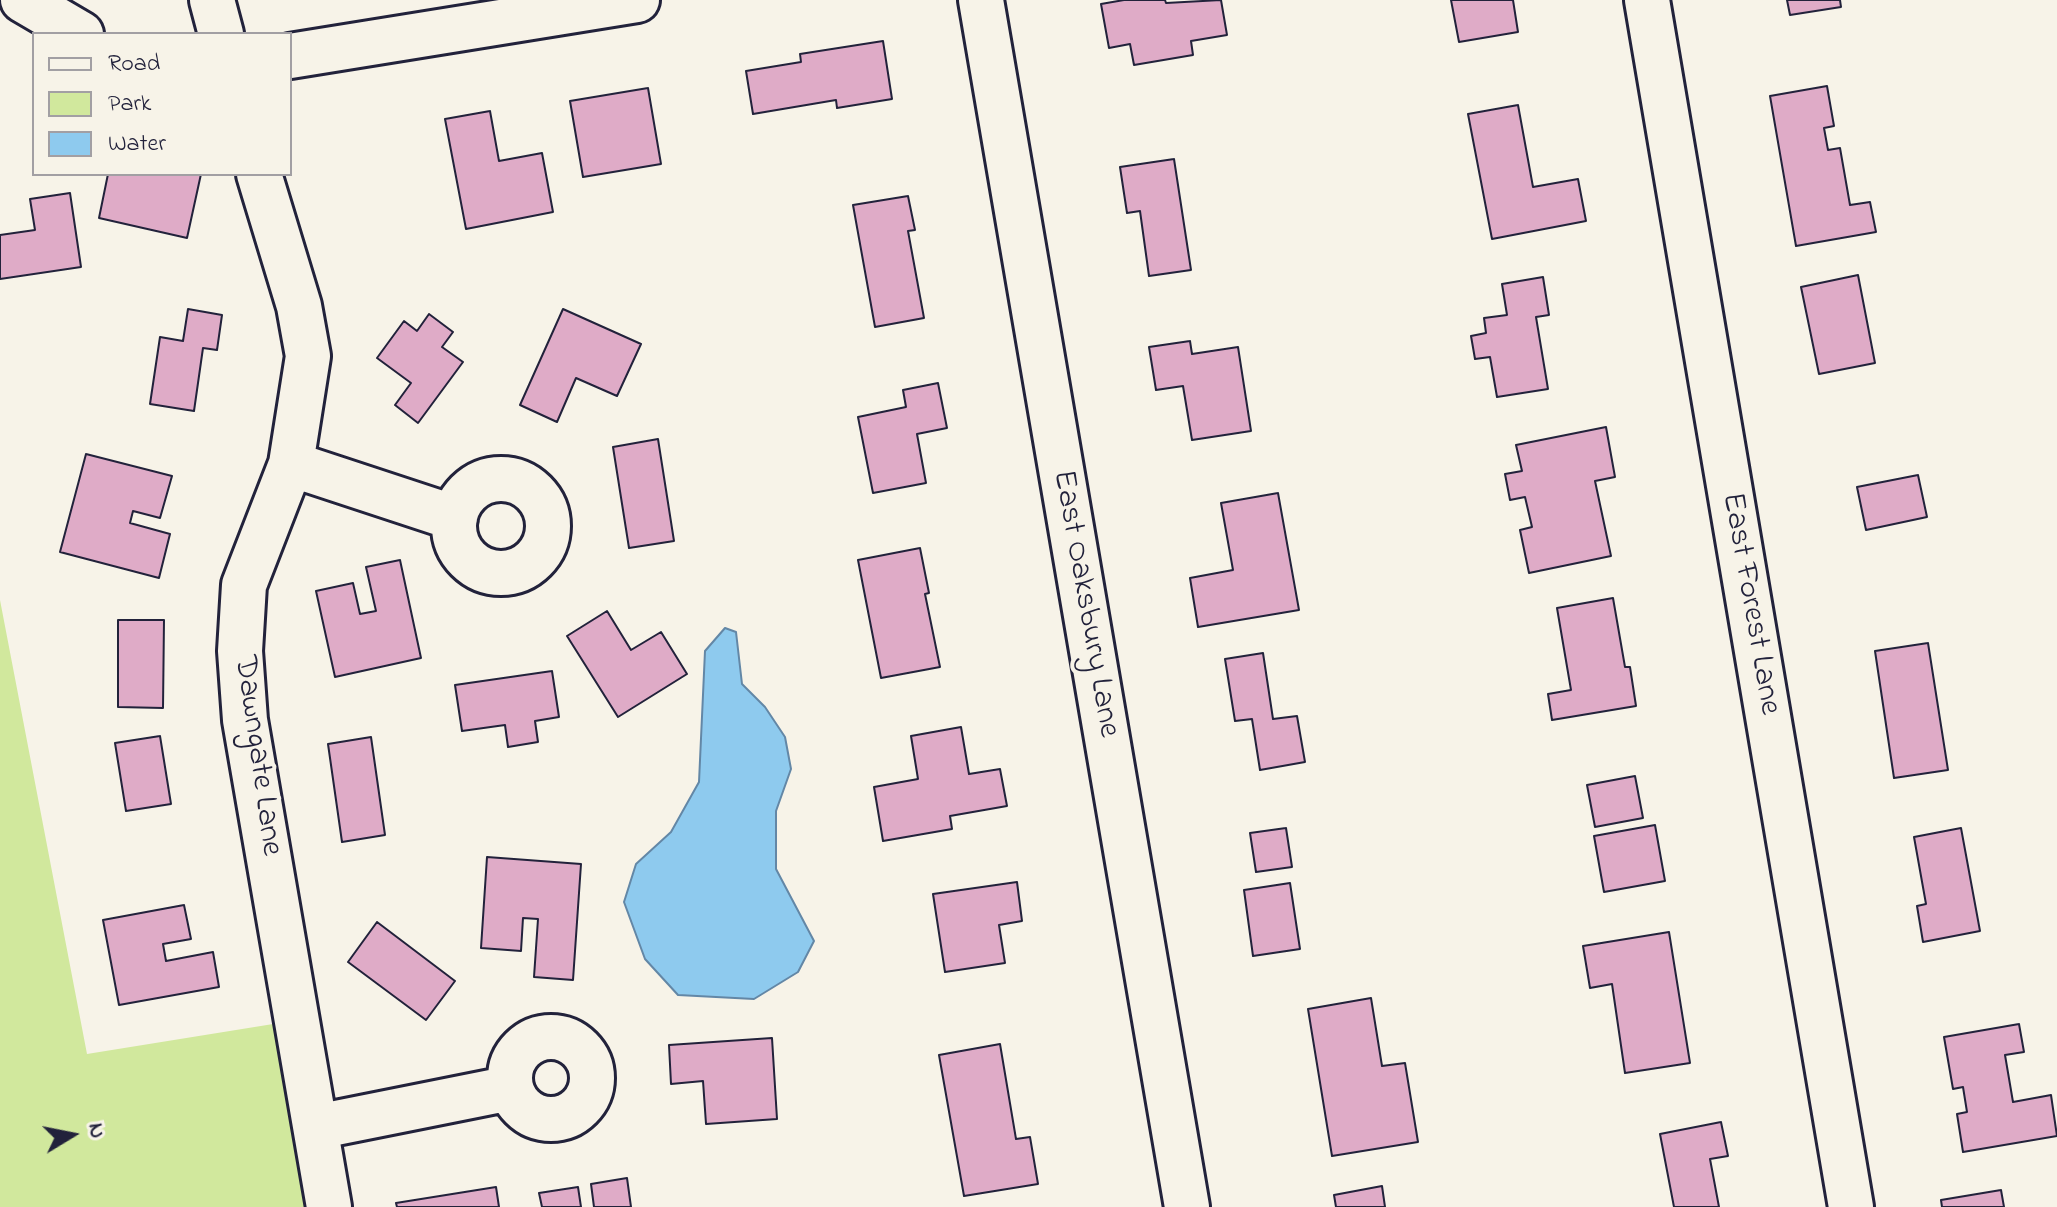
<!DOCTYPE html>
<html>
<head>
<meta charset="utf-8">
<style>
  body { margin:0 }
  #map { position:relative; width:2057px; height:1207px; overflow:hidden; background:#f7f3e8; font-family:"Indie Flower",sans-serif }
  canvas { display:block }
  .legend { position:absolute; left:32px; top:32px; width:260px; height:144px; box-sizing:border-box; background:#f7f3e8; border:2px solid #a29fa3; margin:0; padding:10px 14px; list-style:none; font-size:24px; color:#22223b }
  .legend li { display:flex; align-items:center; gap:16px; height:40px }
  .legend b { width:40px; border:2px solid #a29fa3 }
  .north { position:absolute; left:32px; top:1095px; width:80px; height:80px; -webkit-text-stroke:6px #f7f3e8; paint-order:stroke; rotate:80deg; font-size:22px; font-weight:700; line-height:32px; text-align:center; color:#22223b }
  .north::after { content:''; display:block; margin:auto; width:28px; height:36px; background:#22223b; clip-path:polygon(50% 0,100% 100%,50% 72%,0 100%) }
</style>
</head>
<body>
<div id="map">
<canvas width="2057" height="1207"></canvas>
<ul class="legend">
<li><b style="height:10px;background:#f7f3e8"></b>Road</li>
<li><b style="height:22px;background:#d1e89d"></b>Park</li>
<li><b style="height:22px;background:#8ecaee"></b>Water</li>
</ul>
<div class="north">N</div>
</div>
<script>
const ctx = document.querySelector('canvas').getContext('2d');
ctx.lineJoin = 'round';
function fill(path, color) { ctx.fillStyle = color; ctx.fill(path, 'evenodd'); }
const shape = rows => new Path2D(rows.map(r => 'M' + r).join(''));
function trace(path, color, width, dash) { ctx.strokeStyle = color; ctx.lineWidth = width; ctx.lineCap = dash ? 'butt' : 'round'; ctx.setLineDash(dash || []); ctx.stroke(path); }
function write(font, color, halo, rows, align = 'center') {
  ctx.font = font + ' "Indie Flower",sans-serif'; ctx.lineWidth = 8; ctx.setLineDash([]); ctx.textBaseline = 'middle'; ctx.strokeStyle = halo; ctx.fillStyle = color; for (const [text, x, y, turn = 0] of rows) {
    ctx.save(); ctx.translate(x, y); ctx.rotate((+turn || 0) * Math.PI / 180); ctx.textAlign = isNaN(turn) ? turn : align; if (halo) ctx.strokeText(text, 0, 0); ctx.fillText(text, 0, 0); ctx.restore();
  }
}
const green = shape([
  [0,600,87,1054,298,1020,329,1207,0,1207]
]);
const water = shape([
  [725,628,736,632,742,684,765,707,785,737,791,769,776,811,776,869,814,941,798,972,754,999,678,995,645,959,624,902,636,864,671,832,699,782,705,651,725,628]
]);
const building = shape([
  [1124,0,1165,0,1166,3,1221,0,1227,35,1191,41,1193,55,1134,65,1130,44,1109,48,1101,4,1124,0],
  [1451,0,1513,0,1518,32,1459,42,1451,0],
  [1787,0,1840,0,1841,7,1790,15,1787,0],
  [883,41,892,99,837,108,836,100,753,114,746,71,801,62,800,54,883,41],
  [1827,86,1834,126,1824,128,1828,150,1840,148,1850,205,1870,202,1876,232,1796,246,1770,96,1827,86],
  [648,88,661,164,583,177,570,101,648,88],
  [1518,105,1533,187,1578,179,1586,221,1492,239,1468,114,1518,105],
  [490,111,499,161,542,153,553,212,466,229,445,119,490,111],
  [1174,159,1191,270,1149,276,1140,211,1127,213,1120,167,1174,159],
  [108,174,201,174,187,238,99,218,108,174],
  [70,193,81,267,0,279,0,235,35,230,30,199,70,193],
  [908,196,915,230,908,231,924,318,875,327,853,205,908,196],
  [1858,275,1875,363,1819,374,1801,287,1858,275],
  [1543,277,1549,315,1536,317,1548,389,1497,397,1490,357,1475,359,1471,336,1486,333,1484,318,1507,315,1502,284,1543,277],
  [188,309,222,315,217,350,203,348,194,411,150,404,160,337,183,341,188,309],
  [563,309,641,344,617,396,576,378,557,422,520,405,563,309],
  [429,314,453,332,442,347,463,362,418,423,395,405,411,383,377,358,404,321,417,331,429,314],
  [1190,341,1192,354,1238,347,1251,431,1192,440,1183,386,1156,390,1149,347,1190,341],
  [938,383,947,428,917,434,926,483,873,493,858,417,906,407,903,390,938,383],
  [1606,427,1615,477,1595,481,1611,556,1529,573,1520,530,1532,527,1525,497,1510,500,1505,474,1522,471,1516,445,1606,427],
  [658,439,674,541,629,548,613,447,658,439],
  [86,454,172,476,160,518,133,511,130,523,170,534,159,578,60,552,86,454],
  [1918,475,1927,517,1866,530,1857,487,1918,475],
  [1278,493,1299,610,1198,627,1190,578,1233,570,1221,503,1278,493],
  [920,548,929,593,925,594,940,667,881,678,858,560,920,548],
  [400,560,421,658,335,677,316,591,353,583,360,614,376,611,366,567,400,560],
  [1613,598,1625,667,1630,667,1636,706,1552,720,1548,694,1571,690,1557,608,1613,598],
  [607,611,631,650,661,632,687,674,618,717,567,636,607,611],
  [118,620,164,620,163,708,118,707,118,620],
  [1928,643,1948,770,1894,778,1875,651,1928,643],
  [1263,653,1273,719,1297,716,1305,762,1260,770,1252,719,1235,721,1225,659,1263,653],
  [552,671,559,717,535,721,538,742,508,747,505,725,462,731,455,685,552,671],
  [961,727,969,774,1000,769,1007,806,950,816,952,829,883,841,874,787,918,779,911,736,961,727],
  [160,736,171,804,126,811,115,743,160,736],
  [371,737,385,835,342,842,328,744,371,737],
  [1635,776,1643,818,1595,827,1587,785,1635,776],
  [1655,825,1665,881,1604,892,1594,836,1655,825],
  [1286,828,1292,867,1256,872,1250,833,1286,828],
  [1961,828,1980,931,1923,942,1917,906,1926,904,1914,837,1961,828],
  [487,857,581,864,573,980,534,977,538,919,523,918,521,951,481,948,487,857],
  [1017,882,1022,921,999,925,1005,963,945,972,933,894,1017,882],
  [1290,883,1300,949,1253,956,1244,890,1290,883],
  [184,905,191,939,163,944,166,961,213,952,219,987,119,1005,103,920,184,905],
  [377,922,455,981,426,1020,348,962,377,922],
  [1669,932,1690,1063,1625,1073,1612,984,1590,988,1583,946,1669,932],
  [1371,998,1382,1066,1405,1063,1418,1142,1332,1156,1308,1009,1371,998],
  [2019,1024,2024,1052,2005,1055,2013,1102,2051,1095,2057,1136,1963,1152,1957,1114,1967,1112,1963,1087,1953,1089,1944,1037,2019,1024],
  [772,1038,777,1119,706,1124,703,1081,671,1084,669,1045,772,1038],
  [1000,1044,1016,1139,1030,1137,1038,1184,964,1196,939,1055,1000,1044],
  [1721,1122,1728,1156,1710,1159,1719,1207,1674,1207,1660,1134,1721,1122],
  [627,1178,631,1207,594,1207,591,1184,627,1178],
  [1382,1186,1385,1207,1336,1207,1334,1195,1382,1186],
  [496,1187,499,1207,397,1207,396,1203,496,1187],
  [578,1187,581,1207,542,1207,539,1193,578,1187],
  [2001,1190,2004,1207,1942,1207,1941,1200,2001,1190]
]);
const minor = shape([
  [23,0,81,34],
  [212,0,221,34],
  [981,0,1187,1207],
  [1647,0,1851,1207],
  [290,56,637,0],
  [259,174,299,306,308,356,291,464,244,585,240,651,245,720,329,1207],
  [291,464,455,518],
  '454 526a47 47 0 1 1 94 0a47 47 0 1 1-94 0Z',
  '510 1078a41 41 0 1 1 82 0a41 41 0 1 1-82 0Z',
  [316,1127,511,1088]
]);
const streetNames = [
  ["East Oaksbury Lane",1084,604,80],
  ["East Forest Lane",1749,604,80],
  ["Dawngate Lane",256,756,82]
];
fill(green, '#d1e89d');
fill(water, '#8ecaee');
trace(water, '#6387a6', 2);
fill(building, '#dfabc7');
trace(building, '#22223b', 2);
trace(minor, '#22223b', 50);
trace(minor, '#f7f3e8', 44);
write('32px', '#22223b', '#f7f3e8', streetNames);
</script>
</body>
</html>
